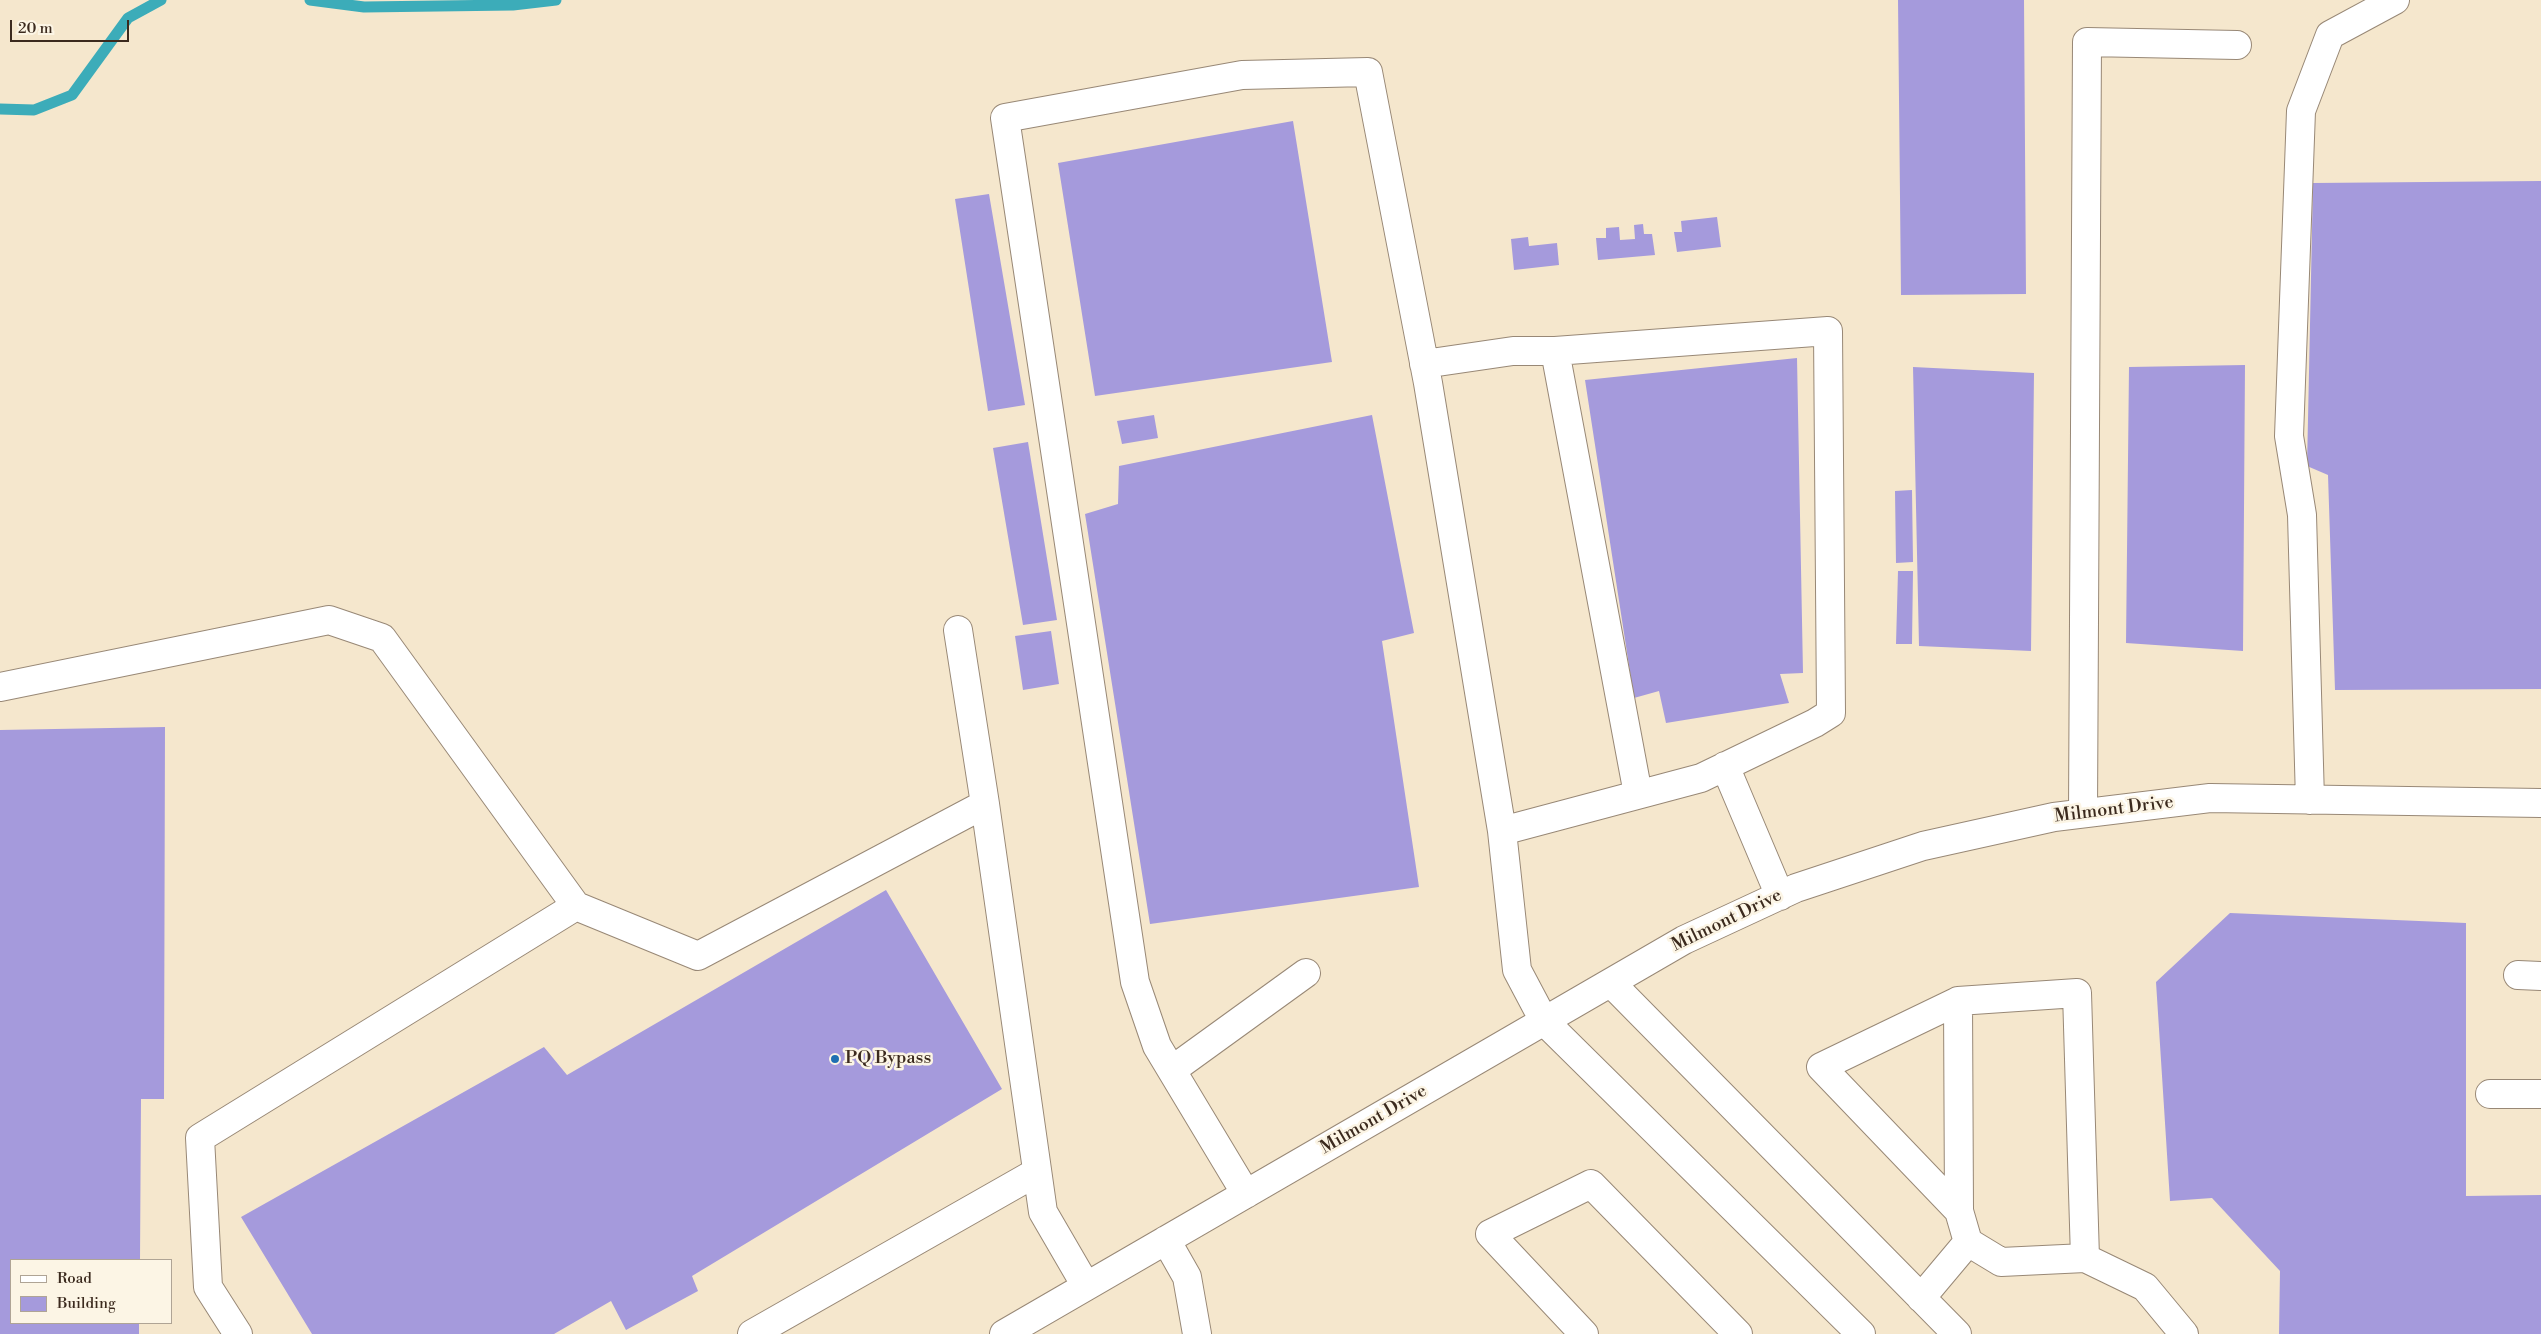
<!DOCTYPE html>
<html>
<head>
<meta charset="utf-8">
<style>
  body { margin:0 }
  #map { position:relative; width:2541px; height:1334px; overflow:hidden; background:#f5e7cd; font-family:"Libre Bodoni",serif }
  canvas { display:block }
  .legend { position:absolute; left:10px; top:1259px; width:162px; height:65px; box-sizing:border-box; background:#fcf5e5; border:1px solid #afa495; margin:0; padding:6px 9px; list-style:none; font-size:15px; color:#3b2a1e }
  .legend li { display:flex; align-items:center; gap:10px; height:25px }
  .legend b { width:25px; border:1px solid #afa495 }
  .scale { position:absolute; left:10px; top:20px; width:119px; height:22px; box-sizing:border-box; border:2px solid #3b2a1e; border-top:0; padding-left:6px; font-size:15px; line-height:18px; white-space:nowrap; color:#3b2a1e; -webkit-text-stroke:4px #fcf5e5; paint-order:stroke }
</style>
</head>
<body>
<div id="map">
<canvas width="2541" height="1334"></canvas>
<ul class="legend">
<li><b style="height:6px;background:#fff"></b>Road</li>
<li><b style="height:14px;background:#a59adc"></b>Building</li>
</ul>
<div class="scale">20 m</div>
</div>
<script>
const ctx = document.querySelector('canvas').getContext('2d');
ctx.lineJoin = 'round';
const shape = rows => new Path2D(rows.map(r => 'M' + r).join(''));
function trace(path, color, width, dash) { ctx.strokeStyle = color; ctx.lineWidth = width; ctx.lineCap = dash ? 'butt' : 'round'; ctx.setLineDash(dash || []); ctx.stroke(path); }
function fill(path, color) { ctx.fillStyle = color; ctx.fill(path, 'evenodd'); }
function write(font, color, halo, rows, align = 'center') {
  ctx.font = font + ' "Libre Bodoni",serif'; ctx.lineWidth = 5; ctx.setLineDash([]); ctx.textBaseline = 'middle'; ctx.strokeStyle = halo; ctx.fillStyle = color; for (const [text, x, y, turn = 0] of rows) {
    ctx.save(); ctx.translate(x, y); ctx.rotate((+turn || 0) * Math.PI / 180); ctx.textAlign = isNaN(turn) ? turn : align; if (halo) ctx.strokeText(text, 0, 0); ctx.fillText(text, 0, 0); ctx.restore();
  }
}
const stream = shape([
  [310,0,364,7,513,5,556,0],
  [0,109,34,110,72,95,128,18,161,0]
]);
const building = shape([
  [1898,0,2024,0,2026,294,1901,295],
  [1293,121,1332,362,1095,396,1058,163],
  [2541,181,2541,689,2335,690,2328,475,2307,466,2313,183],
  [989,194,1025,405,988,411,955,199],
  [1717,217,1721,247,1677,252,1674,232,1682,232,1681,221],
  [1643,224,1644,234,1652,234,1655,255,1598,260,1596,238,1606,238,1606,228,1619,227,1620,240,1635,239,1634,225],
  [1528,237,1529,246,1557,243,1559,265,1514,270,1511,239],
  [1797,358,1803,673,1780,674,1789,703,1666,723,1659,691,1634,698,1585,380],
  [2245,365,2243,651,2126,643,2129,367],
  [1913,367,2034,373,2031,651,1919,646],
  [1154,415,1158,438,1122,444,1117,421],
  [1372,415,1414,633,1382,641,1419,887,1150,924,1085,514,1118,504,1119,466],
  [1028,442,1057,620,1023,625,993,448],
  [1912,490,1913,562,1896,563,1895,491],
  [1898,571,1913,571,1912,644,1896,644],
  [1051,631,1059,684,1023,690,1015,636],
  [165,727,164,1099,141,1099,140,1260,11,1260,11,1323,139,1323,139,1334,0,1334,0,730],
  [886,890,1002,1089,692,1276,698,1291,626,1330,611,1301,554,1334,312,1334,241,1217,544,1047,567,1075],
  [2230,913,2466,923,2466,1196,2541,1195,2541,1334,2279,1334,2280,1271,2212,1198,2170,1201,2156,982]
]);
const minor = shape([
  [1424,364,1513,351,1555,351],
  [958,630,985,804],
  [0,687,329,620,382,638,576,906],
  [1725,766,1780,896],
  [2310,800,2302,515,2289,436,2301,111,2330,35,2395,0],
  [2083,813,2087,42,2237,45],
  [1502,831,1517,970,1544,1021,1861,1334],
  [2518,975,2541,976],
  [1611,983,1957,1334],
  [1958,1001,1959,1211],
  [1172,1070,1306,973],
  [2490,1094,2541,1094],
  [1246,1194,1157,1046,1135,982,1005,118,1242,75,1368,72,1428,383,1502,831,1701,778,1815,723,1831,713,1828,331,1555,351,1638,794],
  [1166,1240,1187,1277,1197,1334],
  [2085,1258,2145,1287,2184,1334],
  [1921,1298,1968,1242,2001,1262,2085,1258,2077,993,1958,1001,1821,1067,1959,1211,1968,1242],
  [238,1334,208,1287,200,1138,576,906,698,956,985,804,1043,1212,1086,1286],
  [752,1334,1037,1172],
  [1004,1334,1684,940,1796,888,1923,846,2054,817,2210,798,2541,803],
  [1584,1334,1490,1234,1591,1184,1738,1334]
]);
const markers = [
  [835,1059,5,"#1f6fb2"]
];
const streetNames = [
  ["Milmont Drive",2114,810,-7],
  ["Milmont Drive",1727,921,-26],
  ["Milmont Drive",1374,1120,-30]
];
const poiNames = [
  ["PQ Bypass",845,1059]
];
trace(stream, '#3cacb9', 11);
fill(building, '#a59adc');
trace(minor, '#988876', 30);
trace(minor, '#fff', 28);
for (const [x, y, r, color] of markers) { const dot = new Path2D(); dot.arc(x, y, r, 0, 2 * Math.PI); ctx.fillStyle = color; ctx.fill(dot); trace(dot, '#fcf5e5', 2); }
write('18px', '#3b2a1e', '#fcf5e5', streetNames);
write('18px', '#3b2a1e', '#fcf5e5', poiNames, 'left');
</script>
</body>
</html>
